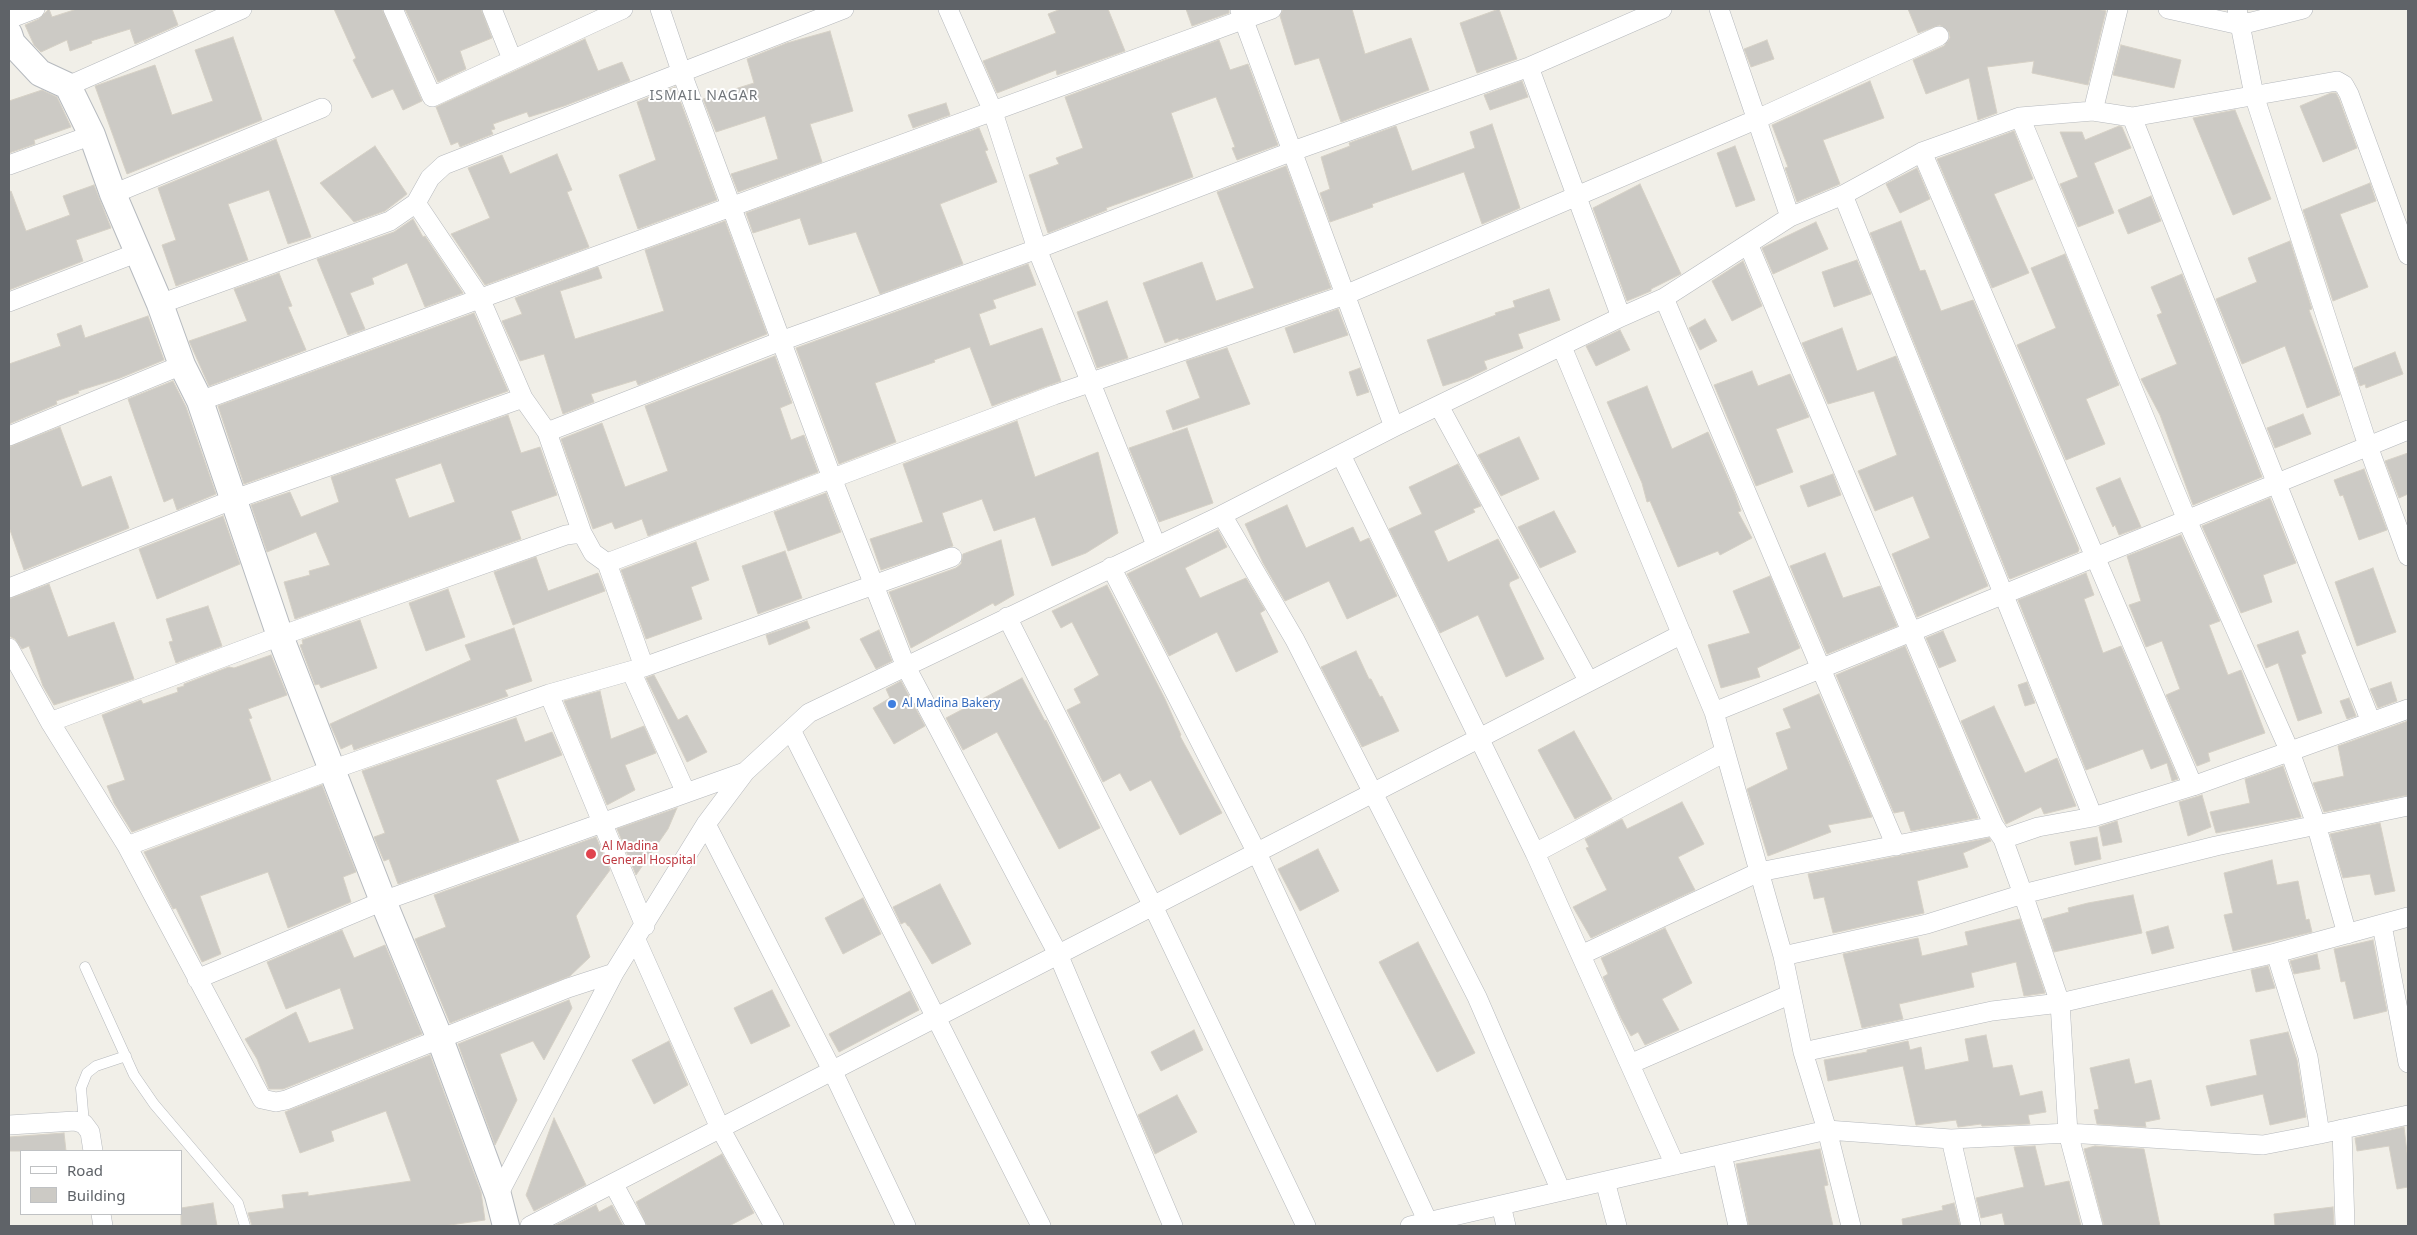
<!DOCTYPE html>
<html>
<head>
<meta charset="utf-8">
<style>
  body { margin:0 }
  #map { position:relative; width:2417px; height:1235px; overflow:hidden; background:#f1efe8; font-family:"Noto Sans",sans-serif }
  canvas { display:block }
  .frame { position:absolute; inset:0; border:10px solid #5f6368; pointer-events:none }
  .legend { position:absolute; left:20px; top:1150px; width:162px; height:65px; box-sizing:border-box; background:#fff; border:1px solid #bfc1c3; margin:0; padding:6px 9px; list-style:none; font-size:15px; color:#5f6368 }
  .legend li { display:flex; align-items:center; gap:10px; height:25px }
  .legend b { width:25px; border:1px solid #bfc1c3 }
</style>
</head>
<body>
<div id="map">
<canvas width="2417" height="1235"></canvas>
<div class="frame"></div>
<ul class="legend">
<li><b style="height:6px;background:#fff"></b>Road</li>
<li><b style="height:14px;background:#cccac5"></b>Building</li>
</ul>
</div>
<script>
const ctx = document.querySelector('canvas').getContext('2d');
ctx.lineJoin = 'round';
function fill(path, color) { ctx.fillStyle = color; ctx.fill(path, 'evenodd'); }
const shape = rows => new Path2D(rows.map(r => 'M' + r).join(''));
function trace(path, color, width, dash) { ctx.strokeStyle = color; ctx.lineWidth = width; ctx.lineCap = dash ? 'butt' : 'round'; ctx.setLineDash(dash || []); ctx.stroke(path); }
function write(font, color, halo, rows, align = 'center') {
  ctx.font = font + ' "Noto Sans",sans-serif'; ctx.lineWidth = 4; ctx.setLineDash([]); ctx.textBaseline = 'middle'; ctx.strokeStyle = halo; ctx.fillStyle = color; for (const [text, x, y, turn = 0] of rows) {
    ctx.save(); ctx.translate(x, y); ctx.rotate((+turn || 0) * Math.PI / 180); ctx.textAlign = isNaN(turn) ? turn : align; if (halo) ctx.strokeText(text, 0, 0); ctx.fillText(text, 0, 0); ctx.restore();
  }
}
const building = shape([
  [49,9,52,17,77,9,172,9,178,25,135,44,130,29,91,41,92,43,70,51,67,40,41,52,34,45,25,25,39,19,49,9],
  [334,9,382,9,422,101,403,110,393,89,372,98,353,60,356,58,334,9],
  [405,9,481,9,492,38,460,51,466,69,438,82,405,9],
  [1061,9,1108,9,1125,51,1057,75,1056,70,997,93,983,61,1056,33,1048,14,1061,9],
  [1186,9,1229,9,1229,13,1192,26,1186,9],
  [1283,9,1352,9,1365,54,1411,38,1429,90,1341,122,1319,58,1295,65,1280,16,1283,9],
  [1499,9,1517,59,1477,73,1460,23,1499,9],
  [1908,9,2097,9,2106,11,2088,85,2032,73,2034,61,1987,67,1997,113,1978,120,1969,78,1926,94,1913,60,1944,46,1950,38,1949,32,1940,25,1918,33,1908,9],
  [830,31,853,111,810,124,822,162,738,192,731,174,778,159,765,116,716,132,703,99,754,83,747,59,787,43,830,31],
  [233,37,262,120,127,174,95,86,155,65,172,115,213,101,195,50,233,37],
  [585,39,598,71,622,62,630,81,564,106,529,117,527,112,493,124,495,129,491,130,493,134,460,147,458,142,451,145,436,107,585,39],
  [1219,40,1230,70,1248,64,1278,145,1237,160,1232,148,1235,147,1216,97,1171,113,1193,177,1106,208,1107,210,1048,233,1029,175,1059,164,1056,158,1083,148,1065,97,1219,40],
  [1767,40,1774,59,1751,67,1744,49,1767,40],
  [2121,45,2181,60,2174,88,2113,75,2121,45],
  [1522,81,1528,97,1490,110,1484,95,1522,81],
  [1870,81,1884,118,1823,140,1840,184,1797,202,1785,168,1788,167,1772,125,1870,81],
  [675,87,717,200,638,229,619,175,656,160,637,102,675,87],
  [42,90,57,97,71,127,34,140,35,144,9,153,9,101,42,90],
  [2331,93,2336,93,2339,99,2357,148,2323,162,2300,106,2331,93],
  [946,103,950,115,913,128,908,115,946,103],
  [2235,110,2271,199,2233,215,2193,118,2235,110],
  [1492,124,1520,208,1482,224,1464,172,1372,204,1373,207,1330,222,1320,193,1330,189,1321,157,1350,146,1349,143,1396,126,1412,171,1475,148,1470,132,1492,124],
  [2119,126,2122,127,2131,148,2094,163,2114,213,2078,227,2060,184,2078,177,2060,132,2082,132,2085,140,2119,126],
  [979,128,988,150,985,151,997,182,940,204,963,264,880,294,856,232,809,245,800,218,753,233,746,213,979,128],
  [2014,131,2033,179,1994,194,2029,273,1992,288,1937,159,2014,131],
  [276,139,311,237,288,244,269,190,228,204,248,260,176,286,162,245,176,240,158,188,276,139],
  [375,146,407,194,385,211,354,222,320,183,375,146],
  [1735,146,1755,200,1736,207,1717,153,1735,146],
  [557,154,572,190,567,192,589,247,485,285,451,234,490,218,468,168,502,155,510,174,557,154],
  [1286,166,1331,288,1179,340,1178,338,1165,343,1143,283,1202,262,1216,301,1254,288,1217,192,1286,166],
  [1917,168,1930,199,1900,213,1886,184,1917,168],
  [2370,183,2376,201,2340,214,2368,287,2333,301,2303,210,2370,183],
  [1640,184,1681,274,1651,289,1651,291,1627,301,1593,208,1640,184],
  [94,185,111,228,76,240,83,261,9,290,9,192,11,191,26,231,70,215,63,196,94,185],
  [2151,196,2161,221,2128,234,2118,210,2151,196],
  [413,219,423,237,425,236,463,293,425,307,407,263,372,278,374,284,350,293,365,329,348,335,317,259,394,232,413,219],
  [725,221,767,334,638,385,636,380,591,394,594,402,563,414,544,354,520,361,502,321,522,314,515,298,598,267,602,278,560,291,575,339,664,311,645,250,725,221],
  [1901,221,1920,271,1925,270,1941,311,1973,300,2079,549,2078,552,2010,579,2009,578,1870,233,1901,221],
  [1816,222,1828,249,1773,274,1762,248,1816,222],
  [2290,241,2312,309,2309,310,2340,395,2307,408,2285,346,2242,364,2216,299,2257,282,2248,258,2290,241],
  [2065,254,2119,385,2086,399,2105,444,2066,460,2017,345,2056,328,2031,268,2065,254],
  [1857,260,1871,294,1834,307,1822,272,1857,260],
  [1743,261,1762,306,1732,321,1712,281,1743,261],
  [1028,264,1036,285,993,300,996,308,979,314,990,346,1042,328,1061,381,992,406,970,347,934,360,935,362,875,383,896,442,839,464,796,348,1028,264],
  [279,273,292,306,288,307,306,350,209,386,189,341,247,321,234,289,279,273],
  [2182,274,2262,477,2193,505,2160,415,2141,379,2177,364,2157,315,2162,313,2151,287,2182,274],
  [1549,289,1560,320,1518,334,1523,348,1484,361,1487,369,1468,378,1443,386,1427,340,1496,315,1495,313,1515,307,1513,301,1549,289],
  [1107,301,1128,358,1097,368,1077,312,1107,301],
  [1338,309,1348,335,1294,353,1285,328,1338,309],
  [474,313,508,391,244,484,218,406,474,313],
  [148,316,164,360,120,378,78,391,79,393,56,401,57,404,9,424,9,364,61,346,57,334,81,325,85,338,148,316],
  [1705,319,1717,341,1700,350,1689,328,1705,319],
  [1842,328,1857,371,1896,356,1988,586,1917,617,1892,554,1930,538,1913,496,1875,511,1858,471,1897,455,1874,391,1828,404,1802,343,1842,328],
  [1620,330,1630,350,1596,366,1586,346,1620,330],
  [1227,348,1250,404,1173,430,1166,411,1200,398,1186,361,1227,348],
  [2395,352,2403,374,2366,388,2365,384,2360,386,2354,368,2395,352],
  [775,356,792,403,780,408,791,440,804,435,818,472,648,536,642,519,615,529,612,522,593,529,561,439,602,423,625,487,668,471,645,406,775,356],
  [1360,368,1369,392,1357,396,1349,372,1360,368],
  [1752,371,1758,386,1790,374,1809,417,1776,429,1793,472,1756,486,1714,385,1752,371],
  [173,381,186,407,216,494,177,510,173,498,164,502,128,399,173,381],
  [1647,386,1672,449,1708,432,1735,494,1741,511,1738,512,1752,538,1720,555,1718,551,1678,567,1650,501,1647,502,1642,483,1607,402,1647,386],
  [2303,414,2311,434,2275,448,2267,428,2303,414],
  [508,415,521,453,540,447,557,495,511,511,521,539,295,619,284,582,310,575,309,571,330,565,316,532,267,552,251,505,290,492,301,517,339,502,331,477,508,415],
  [441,463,455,502,409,518,395,479,441,463],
  [1017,421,1035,477,1098,452,1118,533,1086,553,1052,566,1035,517,994,531,982,499,942,513,953,546,881,570,870,539,923,522,903,464,1017,421],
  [60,427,82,487,111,476,129,528,24,570,9,527,9,447,60,427],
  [1187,428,1213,503,1159,522,1129,448,1187,428],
  [1519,437,1539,479,1501,496,1478,455,1519,437],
  [2408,453,2408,494,2399,498,2385,461,2408,453],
  [1458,464,1481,506,1473,509,1475,512,1434,531,1448,562,1498,539,1519,578,1510,582,1509,585,1544,659,1506,677,1478,615,1440,633,1389,529,1422,514,1409,487,1458,464],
  [2364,469,2387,530,2359,540,2343,495,2340,496,2334,480,2364,469],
  [1833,474,1841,495,1808,507,1800,486,1833,474],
  [2120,478,2141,527,2119,535,2115,525,2113,527,2096,488,2120,478],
  [826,493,841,532,788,551,774,512,826,493],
  [2270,498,2296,563,2263,575,2272,602,2241,613,2202,526,2270,498],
  [1287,505,1306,548,1353,527,1360,542,1369,538,1397,596,1347,619,1329,581,1285,601,1263,563,1245,524,1287,505],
  [1554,511,1576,552,1540,568,1518,527,1554,511],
  [223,516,240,564,157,599,139,549,223,516],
  [1218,530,1227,547,1185,568,1200,598,1246,578,1265,610,1260,613,1278,652,1236,672,1217,632,1169,656,1127,574,1218,530],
  [2181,535,2220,621,2209,625,2228,675,2241,670,2265,733,2208,753,2210,761,2197,766,2166,695,2180,689,2162,641,2146,647,2129,605,2141,601,2127,556,2181,535],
  [1001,540,1014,595,995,606,993,603,911,648,889,592,956,568,961,564,963,554,1001,540],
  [696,542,709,580,691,587,702,619,646,639,621,570,696,542],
  [785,551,802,598,758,614,742,566,785,551],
  [1825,553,1843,598,1880,586,1897,626,1827,654,1790,566,1825,553],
  [536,557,548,591,598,573,605,591,513,625,494,572,536,557],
  [2373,568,2396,632,2357,646,2335,582,2373,568],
  [2086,573,2094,595,2084,599,2103,653,2121,646,2178,779,2172,781,2167,763,2151,769,2143,749,2086,770,2018,600,2086,573],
  [1770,576,1800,648,1757,668,1760,677,1721,688,1708,645,1750,633,1733,591,1770,576],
  [49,584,68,637,114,622,134,679,54,705,43,686,29,646,22,649,15,639,9,636,9,599,49,584],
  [1107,585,1165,699,1181,735,1180,736,1222,813,1180,835,1151,780,1130,791,1120,773,1103,782,1067,710,1081,703,1074,689,1099,675,1072,622,1061,628,1052,611,1107,585],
  [448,589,465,637,426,651,409,603,448,589],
  [208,606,222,646,176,663,169,642,173,641,166,619,208,606],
  [360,620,377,668,321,688,319,684,315,685,300,645,303,644,302,640,360,620],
  [807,621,810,628,769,645,766,635,807,621],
  [514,628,532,681,505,690,508,696,354,750,352,744,341,749,330,724,471,660,465,645,514,628],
  [879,630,892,661,876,669,860,639,879,630],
  [1943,631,1956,661,1939,668,1926,638,1943,631],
  [2298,631,2306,653,2301,655,2322,713,2298,721,2278,663,2266,668,2257,645,2298,631],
  [1905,646,1962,780,1978,818,1911,831,1904,811,1894,813,1836,675,1905,646],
  [1356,651,1369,679,1371,679,1380,697,1382,696,1399,731,1362,747,1321,667,1356,651],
  [271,655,287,695,248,709,252,718,249,719,271,780,132,832,114,803,107,786,125,780,102,715,141,700,143,704,178,692,177,688,184,686,184,684,229,667,234,668,271,655],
  [654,675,678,720,687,715,707,752,687,762,646,678,654,675],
  [1022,678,1045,721,1046,720,1100,828,1059,849,997,732,963,750,946,718,1022,678],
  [901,681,925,726,894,744,873,708,890,698,886,689,901,681],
  [2027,682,2035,703,2025,706,2018,685,2027,682],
  [2391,682,2397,701,2378,708,2370,689,2391,682],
  [600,691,611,739,644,726,656,753,625,765,635,790,607,805,564,701,600,691],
  [1819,694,1872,817,1828,825,1831,832,1768,856,1747,789,1788,769,1776,733,1791,728,1783,709,1819,694],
  [2349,698,2356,716,2347,719,2340,701,2349,698],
  [1994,706,2025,773,2057,758,2076,806,2044,814,2041,807,2006,824,1961,721,1994,706],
  [516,718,525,742,552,732,562,755,496,780,519,841,398,884,389,859,384,861,374,837,385,833,362,771,516,718],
  [2408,721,2408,795,2324,812,2313,783,2344,776,2338,746,2408,721],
  [1574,731,1612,799,1575,819,1538,750,1574,731],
  [2283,766,2301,817,2216,833,2210,812,2250,803,2245,779,2283,766],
  [322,785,356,872,343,877,351,902,288,928,268,872,200,896,221,954,202,962,176,908,173,909,144,852,322,785],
  [2202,795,2211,827,2188,836,2179,802,2202,795],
  [1682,802,1704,844,1678,857,1695,890,1591,938,1573,907,1607,890,1586,848,1589,847,1585,839,1622,819,1627,829,1682,802],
  [677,808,668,829,636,875,617,829,677,808],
  [2117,821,2122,842,2103,846,2099,827,2117,821],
  [2380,823,2395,891,2375,895,2370,874,2343,878,2330,834,2380,823],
  [596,837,610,870,576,916,590,957,570,976,450,1023,415,939,446,927,434,895,596,837],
  [2097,837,2101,859,2075,865,2070,842,2097,837],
  [1989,838,1991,841,1963,853,1968,867,1917,881,1924,913,1833,933,1824,897,1814,899,1808,874,1989,838],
  [1318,849,1339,891,1300,911,1278,869,1318,849],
  [2272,860,2277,885,2298,881,2306,920,2309,919,2312,932,2233,951,2224,915,2233,913,2224,873,2272,860],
  [940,884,971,944,932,964,909,926,908,926,905,922,901,924,893,907,940,884],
  [2133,895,2142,933,2054,952,2043,919,2069,912,2068,908,2088,903,2133,895],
  [863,898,881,934,843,954,825,918,863,898],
  [2020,919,2045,993,2024,996,2016,962,1971,973,1974,987,1899,1004,1903,1019,1862,1028,1843,954,1918,938,1922,956,1968,945,1965,932,2020,919],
  [2168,926,2174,948,2152,954,2146,932,2168,926],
  [1665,928,1692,983,1662,999,1679,1030,1645,1045,1638,1032,1631,1036,1621,1018,1603,977,1608,974,1601,958,1665,928],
  [342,930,354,958,385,945,422,1034,283,1089,269,1089,257,1059,245,1039,296,1012,309,1043,354,1029,340,988,286,1009,267,962,342,930],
  [2373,940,2387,1011,2354,1019,2345,981,2341,982,2334,949,2373,940],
  [1418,942,1475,1053,1437,1072,1379,962,1418,942],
  [2317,954,2320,969,2294,974,2290,961,2317,954],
  [2268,966,2275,988,2256,992,2251,970,2268,966],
  [772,990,790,1026,751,1044,734,1008,772,990],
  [910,991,919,1010,839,1052,829,1034,910,991],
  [569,1000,572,1008,544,1060,533,1041,500,1054,517,1100,495,1145,458,1044,569,1000],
  [1194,1030,1203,1050,1161,1071,1151,1052,1194,1030],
  [2288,1032,2297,1060,2306,1117,2270,1125,2263,1094,2211,1106,2206,1086,2257,1075,2250,1040,2288,1032],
  [1986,1035,1993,1068,2012,1065,2020,1096,2042,1091,2046,1112,2028,1115,2030,1124,1982,1126,1981,1124,1958,1127,1956,1120,1916,1125,1903,1066,1828,1081,1824,1060,1867,1052,1867,1050,1908,1041,1910,1050,1921,1047,1925,1070,1969,1061,1965,1039,1986,1035],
  [669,1041,688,1085,654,1104,632,1060,669,1041],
  [430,1055,481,1192,485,1220,443,1226,252,1226,248,1213,284,1208,282,1195,308,1192,308,1196,411,1181,386,1111,331,1131,334,1141,300,1153,285,1112,430,1055],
  [2129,1059,2135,1084,2151,1080,2160,1119,2145,1122,2146,1127,2097,1124,2094,1110,2099,1109,2090,1068,2129,1059],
  [1177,1095,1197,1132,1155,1154,1138,1115,1177,1095],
  [554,1118,586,1185,534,1211,526,1195,554,1118],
  [2404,1127,2408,1161,2408,1187,2397,1189,2389,1146,2357,1151,2355,1138,2404,1127],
  [64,1133,66,1151,9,1151,9,1137,64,1133],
  [2035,1146,2045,1186,2069,1181,2081,1226,2005,1226,2002,1213,1981,1218,1976,1198,2024,1187,2014,1147,2035,1146],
  [2095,1146,2144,1149,2160,1226,2104,1226,2084,1149,2095,1146],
  [1820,1149,1828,1185,1824,1186,1833,1226,1749,1226,1736,1164,1820,1149],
  [722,1154,754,1213,729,1226,647,1226,636,1202,722,1154],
  [213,1203,217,1226,181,1226,181,1208,213,1203],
  [1954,1203,1960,1226,1903,1226,1902,1219,1943,1210,1942,1206,1954,1203],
  [596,1205,599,1212,612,1205,623,1226,554,1226,596,1205],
  [2333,1207,2334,1226,2275,1226,2274,1214,2333,1207]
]);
const lane = shape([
  [85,967,134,1075,154,1104,238,1203,245,1226],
  [84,1124,81,1088,87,1073,96,1066,126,1056]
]);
const street = shape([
  [393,9,432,97,623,9],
  [492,9,512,59],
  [660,9,681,71,832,478,906,667,1058,954,1173,1226],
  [948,9,992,109,1037,249,1156,545],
  [1719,9,1790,217],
  [2168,9,2240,25,2303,9],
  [2237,9,2254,95,2368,446,2408,556],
  [1240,10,1394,427],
  [9,19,35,9],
  [1529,67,1621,317],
  [68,86,242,9],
  [2093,111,2118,9],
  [2020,117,2187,520,2290,752,2316,824,2347,934],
  [2132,117,2371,722],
  [1922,152,2193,786],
  [9,165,92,135],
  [113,194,322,108],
  [1843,195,2093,817],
  [416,203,480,298,523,398],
  [1749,246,1972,776,1994,826,2003,839,2023,894,2060,1003,2068,1133,2093,1226],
  [1664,298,1896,846],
  [9,302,139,252],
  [160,304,390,221,416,203,430,178,444,165,844,9],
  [1562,347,1714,712,1783,956,1803,1052,1827,1130,1851,1226],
  [200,401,1272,9],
  [1439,406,1589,682],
  [547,432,582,533],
  [9,436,182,365],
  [1341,455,1535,853,1675,1165],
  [1222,515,1295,640,1477,997,1561,1191],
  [607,563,644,667],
  [1111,567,1257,853,1428,1222],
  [9,588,232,500,523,398,547,432,781,341,1037,249,1293,151,1529,67,1662,9],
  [1007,617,1153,906,1306,1226],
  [9,648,50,722,127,846,262,1099,276,1102,286,1100,568,988,614,973],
  [631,671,686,793],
  [549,694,645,926],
  [1714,712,2408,430],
  [50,722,280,636,566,535,582,533,593,553,607,563,1054,395,1345,295,1755,120,1939,36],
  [791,730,1041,1226],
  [706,824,832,1070,906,1226],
  [2003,839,2038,827,2093,817,2193,786,2408,709],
  [127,846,331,770,549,694,644,667,952,557],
  [1535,853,1725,752],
  [2382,925,2408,1063],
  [636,940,720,1128,774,1226],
  [2276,953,2308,1057,2320,1134,2408,1115],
  [1581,955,1759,872,1994,826],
  [1783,956,1927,924,2023,894,2216,846,2408,806],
  [197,979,383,901,745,772],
  [1803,1052,1992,1011,2060,1003,2276,953,2408,917],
  [1630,1064,1791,994],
  [9,1125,75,1121,84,1124,90,1132,93,1151],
  [2342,1129,2345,1226],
  [1951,1139,1971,1226],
  [1722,1154,1738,1226],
  [1605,1181,1617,1226],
  [614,1185,636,1226],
  [498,1195,614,973,706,824,745,772,809,713,1222,515,1394,427,1621,317,1664,298,1790,217,1843,195,1922,152,2020,117,2093,111,2132,117,2337,81,2344,85,2349,94,2408,255],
  [1501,1205,1506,1226],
  [101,1214,103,1226],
  [530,1226,1682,634],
  [1410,1226,1827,1130,1951,1139,2068,1133,2263,1145,2320,1134]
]);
const secondary = shape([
  [9,34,12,43,40,73,68,86,92,135,113,194,160,304,182,365,200,401,280,636,383,901,440,1039,498,1195,506,1226]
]);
const markers = [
  [892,704,5,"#3f7fe0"],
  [591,854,6,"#e0444e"]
];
const shopNames = [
  ["Al Madina Bakery",902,704]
];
const healthNames = [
  ["Al Madina",602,847],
  ["General Hospital",602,861]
];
const neighbourhoodNames = [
  ["ISMAIL NAGAR",704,96]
];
fill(building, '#cccac5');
trace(building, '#d6d1c6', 1);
trace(lane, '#b5b8bc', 11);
trace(street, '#b5b8bc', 20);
trace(secondary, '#b6babf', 28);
trace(lane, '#fff', 10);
trace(street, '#fff', 19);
trace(secondary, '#fff', 26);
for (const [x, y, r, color] of markers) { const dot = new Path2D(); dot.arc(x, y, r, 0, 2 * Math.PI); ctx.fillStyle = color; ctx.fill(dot); trace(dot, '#fff', 2); }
write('12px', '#366cbe', '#fff', shopNames, 'left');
write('12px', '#be3a42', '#fff', healthNames, 'left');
ctx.letterSpacing = '1px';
write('14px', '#70757a', '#fff', neighbourhoodNames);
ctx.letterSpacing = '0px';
</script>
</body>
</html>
